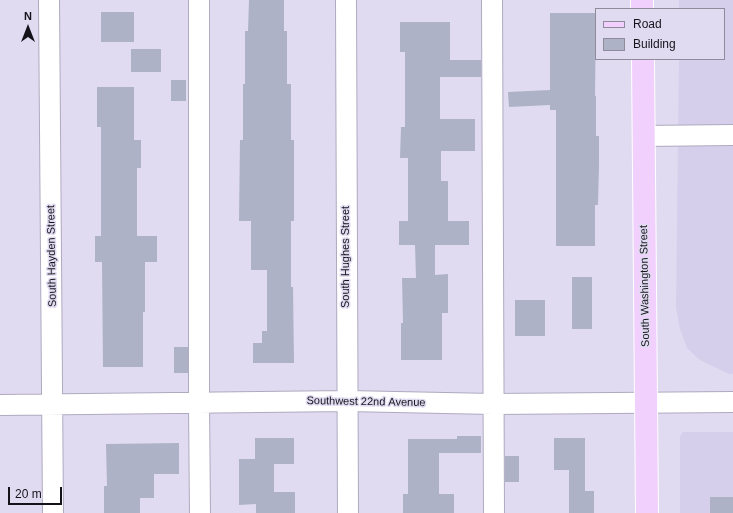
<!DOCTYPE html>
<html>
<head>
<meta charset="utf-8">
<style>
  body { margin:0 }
  #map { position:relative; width:733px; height:513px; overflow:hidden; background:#e0dbf1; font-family:Helvetica,sans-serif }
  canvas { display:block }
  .legend { position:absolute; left:595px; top:8px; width:130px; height:52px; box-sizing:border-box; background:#e0dbf1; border:1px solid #8f8b9b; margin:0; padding:5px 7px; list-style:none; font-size:12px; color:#15131a }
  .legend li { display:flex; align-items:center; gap:8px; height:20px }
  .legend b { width:20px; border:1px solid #8f8b9b }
  .north { position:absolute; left:8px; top:8px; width:40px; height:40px; -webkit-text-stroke:3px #e0dbf1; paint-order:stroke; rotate:0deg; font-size:11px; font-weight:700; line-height:16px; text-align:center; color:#15131a }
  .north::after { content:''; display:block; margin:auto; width:14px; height:18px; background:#15131a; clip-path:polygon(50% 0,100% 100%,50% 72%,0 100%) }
  .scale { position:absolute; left:8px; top:487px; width:54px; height:18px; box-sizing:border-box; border:2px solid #15131a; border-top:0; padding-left:5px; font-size:12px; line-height:14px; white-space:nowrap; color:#15131a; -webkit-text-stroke:3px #e0dbf1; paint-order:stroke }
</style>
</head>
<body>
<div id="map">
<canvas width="733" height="513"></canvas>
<ul class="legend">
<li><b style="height:5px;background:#f2d0fe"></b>Road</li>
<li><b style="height:11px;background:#adb2c7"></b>Building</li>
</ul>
<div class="north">N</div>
<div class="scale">20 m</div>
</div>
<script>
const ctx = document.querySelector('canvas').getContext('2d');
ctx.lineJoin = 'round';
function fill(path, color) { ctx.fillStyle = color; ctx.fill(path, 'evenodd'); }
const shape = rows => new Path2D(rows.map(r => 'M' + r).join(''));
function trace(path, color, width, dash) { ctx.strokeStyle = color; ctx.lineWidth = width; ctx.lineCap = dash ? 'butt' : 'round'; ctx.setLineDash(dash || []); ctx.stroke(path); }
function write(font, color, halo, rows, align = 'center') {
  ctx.font = font + ' Helvetica,sans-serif'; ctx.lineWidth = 3; ctx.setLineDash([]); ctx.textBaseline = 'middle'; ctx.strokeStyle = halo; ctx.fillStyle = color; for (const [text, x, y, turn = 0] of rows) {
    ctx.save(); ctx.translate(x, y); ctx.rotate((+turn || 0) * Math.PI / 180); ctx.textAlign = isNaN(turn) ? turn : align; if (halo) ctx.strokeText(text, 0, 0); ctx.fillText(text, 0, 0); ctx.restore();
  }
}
const built = shape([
  [679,0,733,0,733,374,729,374,700,360,687,348,680,329,676,308,679,59,724,59,724,9,679,9],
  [683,432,733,432,733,513,680,513,680,436]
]);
const building = shape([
  [249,0,284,0,284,31,287,31,287,84,291,84,291,140,294,140,294,221,291,221,291,287,293,287,294,363,253,363,253,343,262,343,262,331,267,331,267,270,251,270,251,221,239,221,240,140,243,140,243,84,245,84,245,31,248,31],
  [101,12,134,12,134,42,101,42],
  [550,13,596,13,595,96,596,96,596,136,599,136,599,165,598,205,595,205,595,246,556,246,556,110,550,110,550,105,509,107,508,92,550,90],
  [400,22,450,22,450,60,481,60,481,77,440,77,440,119,475,119,475,151,441,151,441,181,448,181,448,221,469,221,469,245,435,245,435,275,448,274,448,313,442,313,442,360,401,360,401,323,403,323,402,278,416,278,415,245,399,245,399,221,408,221,408,158,400,158,401,127,405,127,405,52,400,52],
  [131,49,161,49,161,72,131,72],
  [171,80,186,80,186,101,171,101],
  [97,87,134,87,134,140,141,140,141,168,137,168,137,236,157,236,157,262,145,262,145,312,143,312,143,367,103,367,102,262,95,262,95,236,101,236,101,127,97,127],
  [572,277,592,277,592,329,572,329],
  [515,300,545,300,545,336,515,336],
  [174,347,188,347,188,373,174,373],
  [457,436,481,436,481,453,439,453,439,494,454,494,454,513,403,513,403,494,408,494,408,439,457,439],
  [255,438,294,438,294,464,274,464,274,492,295,492,295,513,256,513,256,504,239,505,239,459,255,459],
  [554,438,585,438,585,491,594,491,594,513,569,513,569,470,554,470],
  [179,443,179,474,154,474,154,498,140,498,140,513,104,513,104,486,107,486,106,444],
  [505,456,519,456,519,482,505,482],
  [710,497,733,497,733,513,710,513]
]);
const minor = shape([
  [49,0,53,513],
  [199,0,199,403,200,513],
  [346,0,348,513],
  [492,0,494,513],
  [643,136,733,135],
  [0,405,347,401,493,404,733,402]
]);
const major = shape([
  [642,0,642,9],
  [643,59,647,513]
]);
const streetNames = [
  ["South Hayden Street",52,256,-91],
  ["South Hughes Street",346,257,-90],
  ["South Washington Street",645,286,-91],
  ["Southwest 22nd Avenue",366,402,1]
];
fill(built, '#d5cfec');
fill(building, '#adb2c7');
trace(minor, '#afaabf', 22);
trace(major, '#fff', 24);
trace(minor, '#fff', 20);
trace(major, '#f2d0fe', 22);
write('11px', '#15131a', '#e0dbf1', streetNames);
</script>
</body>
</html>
